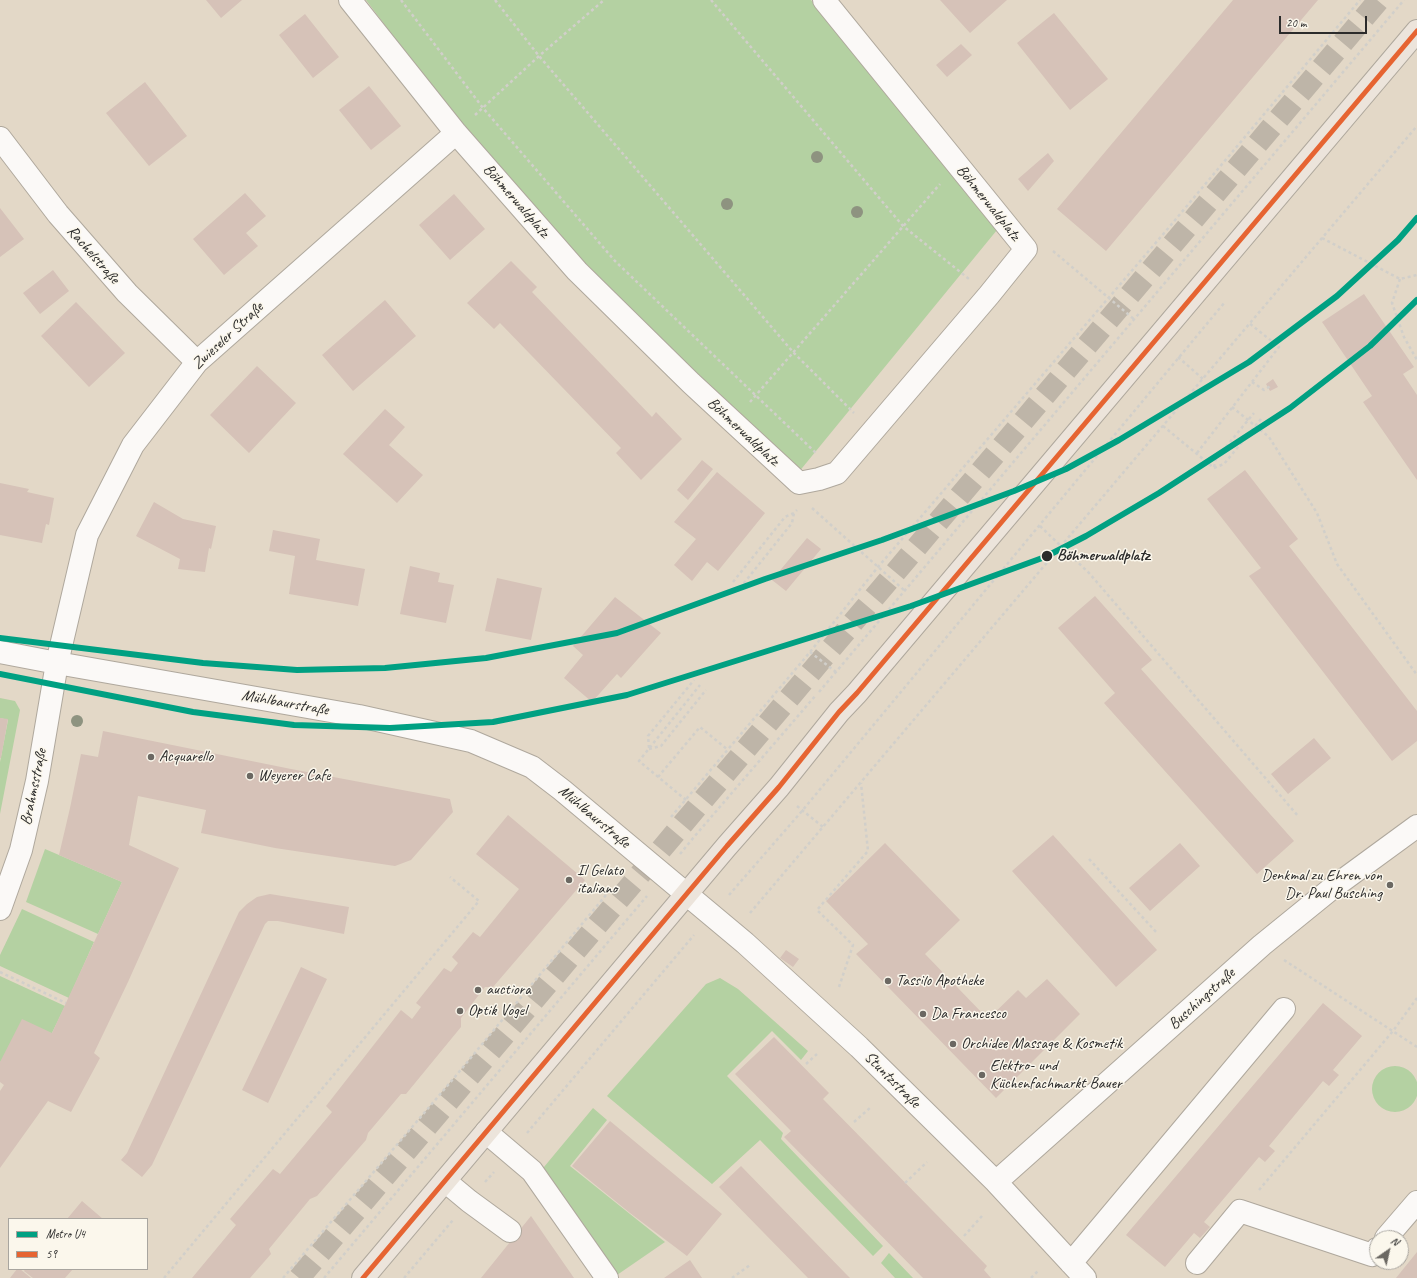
<!DOCTYPE html>
<html>
<head>
<meta charset="utf-8">
<style>
  body { margin:0 }
  #map { position:relative; width:1417px; height:1278px; overflow:hidden; background:#e3d8c7; font-family:Caveat,sans-serif }
  canvas { display:block }
  .legend { position:absolute; left:8px; top:1218px; width:140px; height:52px; box-sizing:border-box; background:#fbf7ec; border:1px solid #a8a59f; margin:0; padding:5px 7px; list-style:none; font-size:12px; color:#2b2b2b }
  .legend li { display:flex; align-items:center; gap:8px; height:20px }
  .legend b { width:20px; border:1px solid #a8a59f }
  .north { position:absolute; left:1369px; top:1230px; width:40px; height:40px; box-sizing:border-box; background:#fbf7ec; border:1px solid #a8a59f; border-radius:50%; rotate:34deg; font-size:11px; font-weight:700; line-height:16px; text-align:center; color:#2b2b2b }
  .north::after { content:''; display:block; margin:auto; width:14px; height:18px; background:#6b6862; clip-path:polygon(50% 0,100% 100%,50% 72%,0 100%) }
  .scale { position:absolute; left:1279px; top:16px; width:88px; height:18px; box-sizing:border-box; border:2px solid #2b2b2b; border-top:0; padding-left:5px; font-size:12px; line-height:14px; white-space:nowrap; color:#2b2b2b; -webkit-text-stroke:3px #fbf7ec; paint-order:stroke }
</style>
</head>
<body>
<div id="map">
<canvas width="1417" height="1278"></canvas>
<ul class="legend">
<li><b style="height:5px;background:#00a082"></b>Metro U4</li>
<li><b style="height:5px;background:#e66432"></b>59</li>
</ul>
<div class="north">N</div>
<div class="scale">20 m</div>
</div>
<script>
const ctx = document.querySelector('canvas').getContext('2d');
ctx.lineJoin = 'round';
function fill(path, color) { ctx.fillStyle = color; ctx.fill(path, 'evenodd'); }
const shape = rows => new Path2D(rows.map(r => 'M' + r).join(''));
function trace(path, color, width, dash) { ctx.strokeStyle = color; ctx.lineWidth = width; ctx.lineCap = dash ? 'butt' : 'round'; ctx.setLineDash(dash || []); ctx.stroke(path); }
function write(font, color, halo, rows, align = 'center') {
  ctx.font = font + ' Caveat,sans-serif'; ctx.lineWidth = 3; ctx.setLineDash([]); ctx.textBaseline = 'middle'; ctx.strokeStyle = halo; ctx.fillStyle = color; for (const [text, x, y, turn = 0] of rows) {
    ctx.save(); ctx.translate(x, y); ctx.rotate((+turn || 0) * Math.PI / 180); ctx.textAlign = isNaN(turn) ? turn : align; if (halo) ctx.strokeText(text, 0, 0); ctx.fillText(text, 0, 0); ctx.restore();
  }
}
const green = shape([
  [366,0,811,0,997,230,798,473,595,279,461,126],
  [0,698,15,701,20,710,0,814,0,762,8,720,0,718],
  [45,849,122,882,98,934,26,902],
  [22,909,94,942,69,998,0,966,0,955],
  [0,976,65,1006,52,1033,0,1062],
  [720,978,738,989,808,1051,801,1060,772,1031,727,1076,783,1133,781,1139,883,1246,873,1256,760,1140,712,1184,607,1096,706,984],
  '1372 1089a23 23 0 1 1 46 0a23 23 0 1 1-46 0Z',
  [593,1108,607,1120,570,1166,665,1242,617,1275,539,1173],
  [889,1253,913,1278,895,1278,881,1263]
]);
const building = shape([
  [206,0,242,0,221,18],
  [940,0,1007,0,970,33],
  [1233,0,1318,0,1106,251,1057,209],
  [1054,13,1108,79,1070,110,1017,43],
  [305,14,339,57,313,78,279,35],
  [961,44,972,55,947,77,936,65],
  [145,82,187,136,149,166,106,113],
  [369,86,401,126,371,150,339,110],
  [1048,153,1054,161,1028,191,1018,179],
  [245,193,266,216,246,233,258,246,224,275,193,239],
  [454,194,485,229,450,260,419,225],
  [0,208,24,239,0,257],
  [511,261,537,287,532,292,652,417,656,412,682,439,641,480,616,453,621,448,500,323,494,329,467,303],
  [53,270,69,291,40,314,23,293],
  [1364,294,1414,367,1403,374,1417,395,1417,480,1363,402,1372,396,1322,322],
  [385,300,416,336,353,391,322,355],
  [76,302,125,353,89,387,41,336],
  [257,366,296,403,249,453,210,415],
  [1273,379,1278,387,1270,391,1266,384],
  [385,409,405,427,389,445,423,475,397,503,343,454],
  [702,460,713,469,688,500,677,490],
  [1245,470,1298,539,1289,546,1417,711,1417,741,1392,761,1249,576,1261,568,1207,499],
  [717,472,765,513,718,571,707,562,692,581,674,565,696,539,674,522],
  [0,483,29,489,27,492,54,498,49,525,46,524,42,543,0,535],
  [154,502,183,519,216,526,211,549,209,548,205,572,178,569,180,559,136,536],
  [273,530,320,539,316,560,365,569,358,606,289,594,295,556,269,551],
  [807,538,821,549,786,591,772,580],
  [410,566,440,573,438,582,454,585,446,623,400,614],
  [497,578,542,588,531,640,485,631],
  [1095,596,1152,660,1141,669,1294,841,1257,874,1104,703,1115,693,1058,628],
  [615,597,661,633,621,678,617,674,592,702,564,678,583,655,573,646],
  [0,718,8,719,1,758,0,758],
  [103,731,291,769,450,799,453,812,411,860,395,866,275,848,201,833,206,810,138,796,129,845,179,868,128,982,94,1053,100,1058,71,1112,48,1101,0,1168,0,1091,4,1085,0,1082,0,1062,22,1019,52,1033,122,882,59,855,70,808,81,754,98,757],
  [1314,738,1331,758,1288,794,1271,774],
  [508,815,585,880,493,987,485,987,461,1018,461,1027,406,1094,401,1094,368,1133,366,1140,317,1196,310,1199,269,1249,271,1254,250,1278,192,1278,236,1225,230,1219,273,1169,280,1174,332,1112,326,1106,401,1010,412,1019,421,1007,416,1003,444,968,451,972,458,963,452,957,473,932,480,937,519,889,476,854],
  [1053,835,1157,950,1116,987,1012,871],
  [885,843,960,920,925,954,988,1019,1018,990,1026,998,1047,979,1080,1014,996,1098,856,954,868,944,826,901],
  [1180,843,1200,866,1150,911,1129,888],
  [270,894,349,907,344,934,278,921,268,921,265,924,152,1165,142,1177,121,1160,127,1153,239,912,247,904,257,897],
  [786,950,799,959,793,967,780,958],
  [301,967,327,979,268,1103,242,1090],
  [1323,1003,1362,1036,1333,1070,1339,1075,1329,1086,1323,1081,1269,1146,1275,1151,1265,1162,1259,1157,1204,1222,1210,1227,1200,1238,1194,1233,1165,1267,1126,1235],
  [774,1037,829,1093,823,1099,987,1266,984,1270,991,1278,923,1278,784,1137,791,1131,735,1074],
  [610,1121,722,1214,687,1256,630,1213,572,1166],
  [741,1166,846,1274,850,1278,808,1278,719,1187],
  [82,1201,103,1219,67,1219],
  [531,1216,574,1278,481,1278],
  [1417,1252,1417,1278,1396,1278],
  [690,1260,702,1278,664,1278],
  [17,1269,20,1269,31,1278,10,1278],
  [25,1269,73,1269,65,1278,33,1278,24,1271]
]);
const highwayTunnel = shape([
  [299,1278,1379,0]
]);
const path = shape([
  [401,0,483,108,615,261,816,453],
  [495,0,539,56,793,352,854,413],
  [711,0,903,226,969,279],
  [475,115,539,56,604,0],
  [1322,238,1400,279,1417,275],
  [1053,251,1135,320],
  [1400,279,1392,303,1404,337,1417,360],
  [1178,357,1203,379],
  [1252,382,1264,390,1272,385],
  [750,402,940,184],
  [1232,407,1269,437,1317,513,1337,564,1417,675],
  [1163,426,1214,468],
  [1197,453,1279,347,1249,323],
  [1214,467,1216,459,1254,413],
  [1214,468,1224,464,1261,419],
  [812,508,905,591],
  [1040,526,1089,573,1298,816],
  [733,582,785,517,794,513,797,510],
  [740,588,792,523,794,513],
  [810,652,836,672],
  [819,692,1404,0],
  [649,748,648,736,694,680],
  [649,749,661,746,706,690],
  [658,777,700,727,728,750],
  [686,800,639,761,700,685],
  [797,806,823,827],
  [671,817,810,652,878,567,1165,232,1360,0],
  [680,854,694,837,816,695],
  [1089,859,1157,933],
  [729,895,802,811,1225,302],
  [750,913,1417,126],
  [1284,960,1417,1047],
  [0,972,66,1003],
  [839,987,853,945,817,910,868,851,861,783],
  [806,1064,817,1054],
  [854,1122,871,1107],
  [527,1133,694,935],
  [485,1182,494,1172],
  [905,1183,927,1162],
  [1259,1190,1393,1031,1417,998],
  [964,1236,982,1216],
  [164,1278,479,901,450,877],
  [283,1278,454,1078,611,889],
  [324,1278,647,896],
  [404,1278,453,1220],
  [732,1278,750,1265],
  [1031,1278,1038,1271]
]);
const minor = shape([
  [350,0,456,133,577,271,691,383,799,483,819,479,837,473,989,295,1026,249,824,0],
  [0,138,58,214,127,293,197,362],
  [0,652,57,663,359,716,471,741,532,767,562,790,745,943,859,1047,996,1182,1085,1278],
  [0,909,21,850,37,781,57,663,87,535,133,445,197,362,456,133],
  [486,1132,532,1171,607,1278],
  [445,1181,469,1201,510,1231],
  [996,1182,1262,945,1331,889,1417,826],
  [1386,1238,1417,1202],
  [1071,1263,1284,1009],
  [1197,1263,1240,1211,1372,1255,1377,1249]
]);
const major = shape([
  [363,1278,727,846,779,787,839,712,857,693,1417,31]
]);
const bus1 = shape([
  [363,1278,727,846,779,787,839,712,857,693,1417,31]
]);
const metro1 = shape([
  [0,638,203,663,297,670,385,668,486,658,617,633,765,579,882,540,1014,491,1066,469,1119,440,1249,362,1337,296,1398,240,1417,218],
  [0,674,193,712,294,725,390,728,493,722,627,695,911,606,1045,557,1086,536,1159,493,1290,408,1370,346,1417,300]
]);
const trees = [
  [817,157],
  [727,204],
  [857,212],
  [77,721]
];
const markers = [
  [1047,556,6,"#2b2b2b"],
  [151,757,4,"#6b6862"],
  [250,776,4,"#6b6862"],
  [569,880,4,"#6b6862"],
  [1390,885,4,"#6b6862"],
  [888,981,4,"#6b6862"],
  [478,990,4,"#6b6862"],
  [460,1011,4,"#6b6862"],
  [923,1014,4,"#6b6862"],
  [953,1044,4,"#6b6862"],
  [982,1075,4,"#6b6862"]
];
const streetNames = [
  ["Böhmerwaldplatz",516,201,49],
  ["Böhmerwaldplatz",988,203,51],
  ["Rachelstraße",93,255,49],
  ["Zwieseler Straße",228,336,-43],
  ["Böhmerwaldplatz",743,432,43],
  ["Mühlbaurstraße",285,703,10],
  ["Brahmsstraße",34,787,-78],
  ["Mühlbaurstraße",594,817,40],
  ["Buschingstraße",1202,999,-42],
  ["Stuntzstraße",892,1080,45]
];
const stopNames = [
  ["Böhmerwaldplatz",1057,556]
];
const poiNames = [
  ["Acquarello",159,757],
  ["Weyerer Cafe",258,776],
  ["Il Gelato",577,871],
  ["italiano",577,889],
  ["Denkmal zu Ehren von",1382,876,"right"],
  ["Dr. Paul Busching",1382,894,"right"],
  ["Tassilo Apotheke",896,981],
  ["auctiora",486,990],
  ["Optik Vogel",468,1011],
  ["Da Francesco",931,1014],
  ["Orchidee Massage & Kosmetik",961,1044],
  ["Elektro- und",990,1066],
  ["Küchenfachmarkt Bauer",990,1084]
];
fill(green, '#b4d1a2');
fill(building, '#d6c2b8');
trace(highwayTunnel, '#beb5a8', 22, [22, 11]);
trace(minor, '#afa89d', 24);
trace(major, '#afa89d', 24);
trace(path, '#d1cfca', 2.5, [3, 3]);
trace(minor, '#fbf9f7', 22);
trace(major, '#ece4db', 22);
trace(bus1, '#e66432', 5);
trace(metro1, '#00a082', 6);
ctx.fillStyle = '#8e9380';
for (const [x, y] of trees) { ctx.beginPath(); ctx.arc(x, y, 6, 0, 2 * Math.PI); ctx.fill(); }
for (const [x, y, r, color] of markers) { const dot = new Path2D(); dot.arc(x, y, r, 0, 2 * Math.PI); ctx.fillStyle = color; ctx.fill(dot); trace(dot, '#fbf7ec', 1.5); }
write('16px', '#2b2b2b', '#fbf7ec', streetNames);
write('bold 16px', '#2b2b2b', '#fbf7ec', stopNames, 'left');
write('16px', '#2b2b2b', '#fbf7ec', poiNames, 'left');
</script>
</body>
</html>
